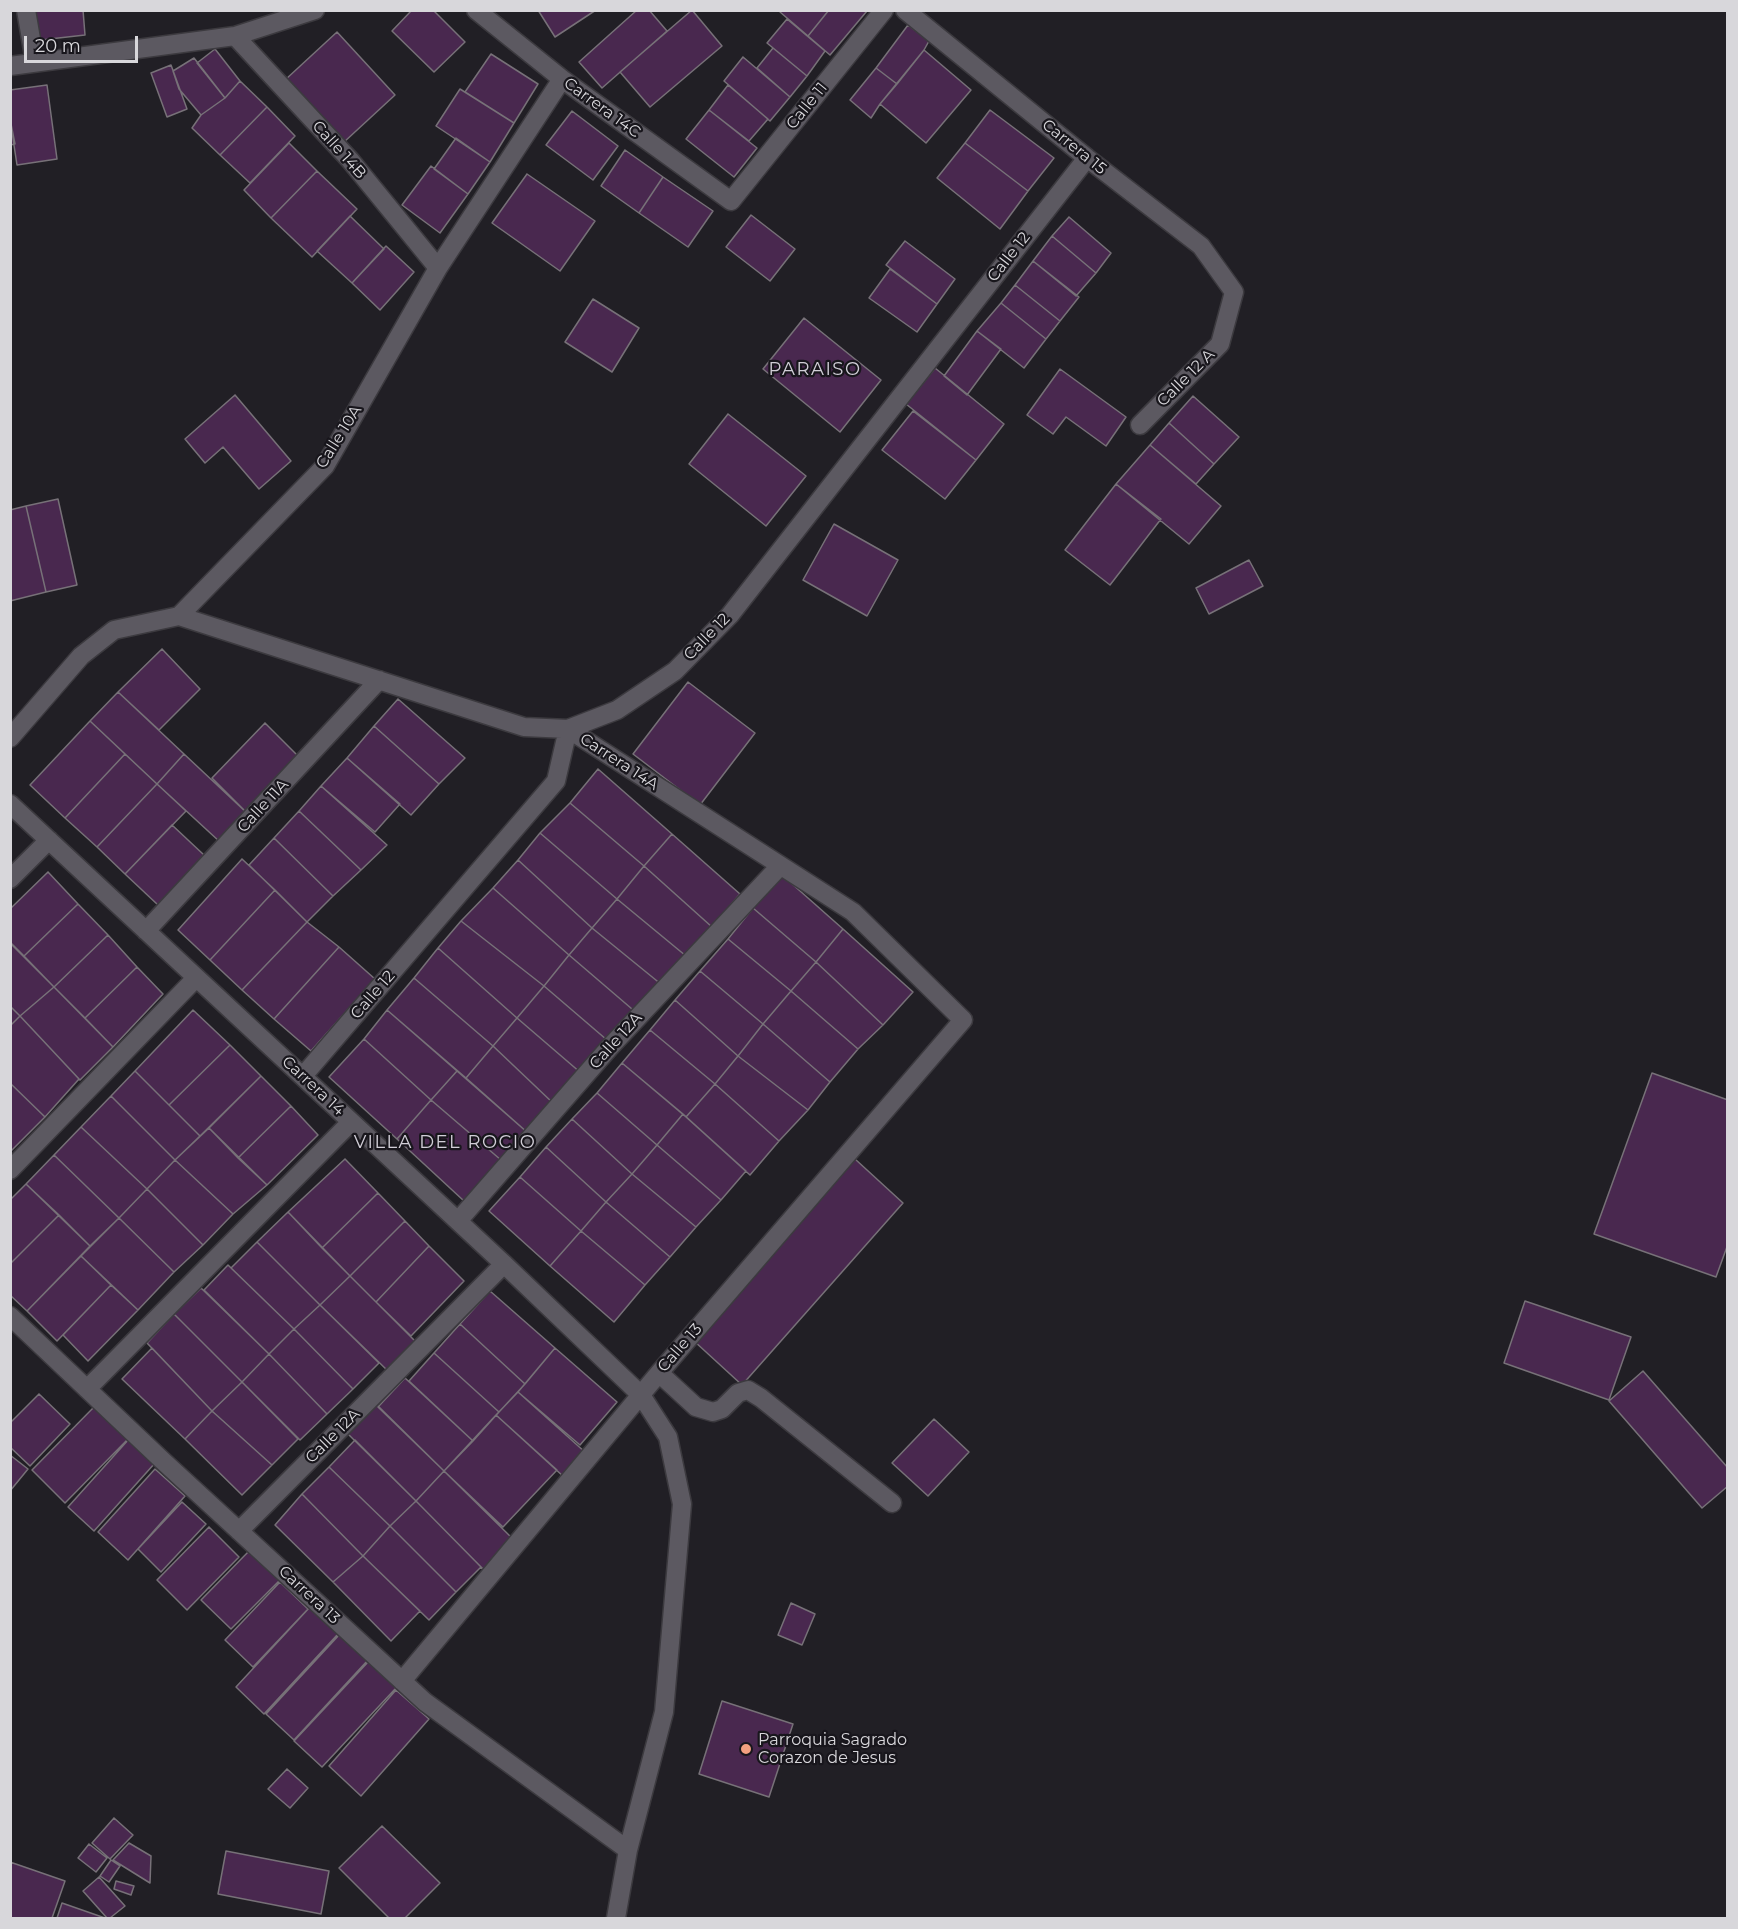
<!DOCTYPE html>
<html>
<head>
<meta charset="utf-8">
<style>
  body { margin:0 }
  #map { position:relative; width:1738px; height:1929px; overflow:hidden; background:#211f25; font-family:Montserrat,sans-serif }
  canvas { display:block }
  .frame { position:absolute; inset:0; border:12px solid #d8d7db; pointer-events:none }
  .scale { position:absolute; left:24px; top:36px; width:114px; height:27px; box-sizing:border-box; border:3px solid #d8d7db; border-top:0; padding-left:8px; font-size:18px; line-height:21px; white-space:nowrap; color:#d8d7db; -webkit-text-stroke:4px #18161c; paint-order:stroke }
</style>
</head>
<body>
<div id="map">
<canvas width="1738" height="1929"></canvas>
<div class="frame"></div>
<div class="scale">20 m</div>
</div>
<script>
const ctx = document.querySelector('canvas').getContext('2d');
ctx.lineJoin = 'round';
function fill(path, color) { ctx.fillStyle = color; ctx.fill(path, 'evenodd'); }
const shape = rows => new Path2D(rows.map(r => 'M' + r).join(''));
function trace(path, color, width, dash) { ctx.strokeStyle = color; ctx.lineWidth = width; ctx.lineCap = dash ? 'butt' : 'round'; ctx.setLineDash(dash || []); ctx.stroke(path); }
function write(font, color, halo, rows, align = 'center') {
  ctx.font = font + ' Montserrat,sans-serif'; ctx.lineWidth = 4.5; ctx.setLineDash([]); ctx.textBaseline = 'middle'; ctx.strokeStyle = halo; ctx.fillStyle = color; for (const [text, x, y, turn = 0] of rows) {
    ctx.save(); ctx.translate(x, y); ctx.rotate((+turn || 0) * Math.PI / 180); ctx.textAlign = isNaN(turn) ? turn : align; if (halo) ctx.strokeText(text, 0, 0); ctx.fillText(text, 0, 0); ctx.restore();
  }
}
const building = shape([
  [30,10,83,10,85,35,32,41,30,10],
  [412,10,433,10,465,42,434,72,392,31,412,10],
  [538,10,596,10,555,37,538,10],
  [637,10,649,10,667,31,602,88,579,62,637,10],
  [692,10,722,46,650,107,620,72,692,10],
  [782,10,829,10,808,36,780,12,782,10],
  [829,10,867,11,830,55,808,36,829,10],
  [787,19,825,51,807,76,767,43,787,19],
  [908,25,929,41,924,50,897,84,876,68,908,25],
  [337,32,395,95,343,143,285,80,337,32],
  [773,48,807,76,790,97,757,68,773,48],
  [215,49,240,81,225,98,197,63,215,49],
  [924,50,971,90,926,143,880,104,924,50],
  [491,54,538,84,514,123,465,92,491,54],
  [743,57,790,97,770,121,724,81,743,57],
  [194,58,225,98,201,115,179,89,173,71,194,58],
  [171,65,187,109,167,117,151,73,171,65],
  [876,68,897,84,880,104,871,118,850,100,876,68],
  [240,81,267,107,220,155,192,128,201,115,225,98,240,81],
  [47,85,57,159,17,165,10,119,10,90,47,85],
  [728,85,768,119,749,141,709,110,728,85],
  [460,89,514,123,490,162,436,126,460,89],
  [267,107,295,136,250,183,220,155,267,107],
  [709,110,757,148,734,177,686,139,709,110],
  [990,110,1054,158,1028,191,965,143,990,110],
  [572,111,618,146,593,180,546,145,572,111],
  [10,119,15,144,10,145,10,119],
  [456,138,490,162,468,194,434,169,456,138],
  [289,143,317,171,271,218,244,190,289,143],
  [965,143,1028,191,1000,229,937,178,965,143],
  [625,150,663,177,639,213,601,186,625,150],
  [431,166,468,194,440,233,402,205,431,166],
  [317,171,357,209,312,257,271,218,317,171],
  [527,174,595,221,560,271,492,223,527,174],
  [663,177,713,211,688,247,639,213,663,177],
  [751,215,795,249,770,281,726,247,751,215],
  [350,216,384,249,352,283,317,251,350,216],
  [1069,217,1111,253,1096,273,1052,236,1069,217],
  [1052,236,1096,273,1076,296,1033,261,1052,236],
  [905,241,955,279,937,304,886,265,905,241],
  [386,246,414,272,380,310,352,283,386,246],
  [1033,261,1079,297,1060,321,1015,285,1033,261],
  [890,269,937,304,917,332,869,298,890,269],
  [1015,285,1060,321,1046,339,1001,303,1015,285],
  [593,299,639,328,612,372,565,342,593,299],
  [1001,303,1046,339,1024,368,977,331,1001,303],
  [804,318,881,380,840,432,763,369,804,318],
  [977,331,1001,349,967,395,944,376,977,331],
  [935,368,1004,424,976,460,906,404,935,368],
  [1060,369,1126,417,1106,446,1066,417,1053,434,1027,415,1060,369],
  [235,395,291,461,259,489,223,447,205,463,185,439,235,395],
  [1193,396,1239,437,1214,464,1169,423,1193,396],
  [913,411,976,460,945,499,882,450,913,411],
  [728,414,806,476,766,526,689,464,728,414],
  [1169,423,1214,464,1196,484,1150,445,1169,423],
  [1150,445,1221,506,1189,544,1116,484,1150,445],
  [1116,484,1161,519,1110,585,1065,550,1116,484],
  [58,499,77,585,46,592,26,506,58,499],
  [26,506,46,592,10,601,10,510,26,506],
  [834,524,898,560,867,616,803,580,834,524],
  [1249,560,1263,586,1209,614,1196,588,1249,560],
  [162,649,200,689,159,730,118,692,162,649],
  [688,682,755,733,700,805,633,754,688,682],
  [118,692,184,754,157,784,90,721,118,692],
  [398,699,465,758,439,784,374,726,398,699],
  [90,721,125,754,65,818,30,785,90,721],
  [265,723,301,759,248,814,212,778,265,723],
  [374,726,439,784,411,815,347,758,374,726],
  [125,754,157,784,97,847,65,818,125,754],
  [184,754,248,814,220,842,157,784,184,754],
  [347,758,400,804,375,832,321,786,347,758],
  [598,769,672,834,644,866,570,803,598,769],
  [157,784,186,811,125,874,97,847,157,784],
  [321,786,387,845,361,870,299,811,321,786],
  [570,803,644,866,617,899,540,833,570,803],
  [299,811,361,870,333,896,274,838,299,811],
  [172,825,204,855,158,905,125,874,172,825],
  [540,833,617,899,592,928,518,860,540,833],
  [672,834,740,894,712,927,644,866,672,834],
  [274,838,333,896,307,922,249,865,274,838],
  [242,859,275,890,210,960,178,930,242,859],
  [518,860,592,928,569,955,493,888,518,860],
  [644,866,712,927,686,956,617,899,644,866],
  [48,872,78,904,24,956,10,942,10,909,48,872],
  [782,875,843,929,816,962,753,908,782,875],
  [493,888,569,955,544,986,461,921,493,888],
  [275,890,307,922,242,990,210,960,275,890],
  [617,899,686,956,662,985,592,928,617,899],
  [78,904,108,935,54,987,24,956,78,904],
  [753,908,816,962,791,991,728,939,753,908],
  [461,921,544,986,517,1018,438,948,461,921],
  [307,922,339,947,274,1019,242,990,307,922],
  [592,928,662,985,639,1015,569,955,592,928],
  [843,929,913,992,883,1025,816,962,843,929],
  [108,935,137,967,85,1018,54,987,108,935],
  [728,939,791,991,763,1024,700,971,728,939],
  [10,943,54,987,20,1016,10,1006,10,943],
  [339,947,375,979,311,1051,274,1019,339,947],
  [438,948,517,1018,493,1046,414,978,438,948],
  [569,955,639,1015,614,1046,544,986,569,955],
  [816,962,883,1025,858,1049,791,991,816,962],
  [137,967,163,994,113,1047,85,1018,137,967],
  [700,971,763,1024,738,1056,675,1000,700,971],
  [414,978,493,1046,466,1078,387,1010,414,978],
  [544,986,614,1046,581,1073,517,1018,544,986],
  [54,987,113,1047,80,1080,20,1016,54,987],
  [791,991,858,1049,830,1082,763,1024,791,991],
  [675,1000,738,1056,715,1084,650,1030,675,1000],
  [10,1006,20,1016,10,1026,10,1006],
  [193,1010,230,1045,169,1105,135,1071,193,1010],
  [387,1010,457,1071,431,1100,364,1039,387,1010],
  [20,1016,79,1079,45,1117,10,1083,10,1026,20,1016],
  [517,1018,581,1073,554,1104,493,1046,517,1018],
  [763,1024,830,1082,808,1110,738,1056,763,1024],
  [650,1030,715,1084,686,1117,622,1063,650,1030],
  [364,1039,431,1100,397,1139,329,1077,364,1039],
  [230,1045,261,1076,200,1136,169,1105,230,1045],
  [493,1046,554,1104,528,1133,466,1078,493,1046],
  [738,1056,808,1110,779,1141,715,1084,738,1056],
  [622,1063,683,1114,657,1145,597,1093,622,1063],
  [135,1071,200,1136,175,1160,111,1096,135,1071],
  [457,1071,528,1133,501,1160,431,1100,457,1071],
  [1652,1073,1728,1100,1728,1244,1716,1277,1594,1234,1652,1073],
  [261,1076,291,1106,238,1158,209,1128,261,1076],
  [10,1083,45,1117,10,1152,10,1083],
  [715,1084,779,1141,750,1175,686,1117,715,1084],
  [597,1093,657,1145,632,1174,572,1119,597,1093],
  [111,1096,175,1160,147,1189,81,1127,111,1096],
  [431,1100,501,1160,464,1201,397,1139,431,1100],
  [291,1106,318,1135,267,1185,238,1158,291,1106],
  [683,1114,746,1171,721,1200,657,1145,683,1114],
  [572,1119,632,1174,606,1202,546,1147,572,1119],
  [81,1127,147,1189,119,1218,54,1155,81,1127],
  [209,1128,267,1185,233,1214,175,1160,209,1128],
  [657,1145,721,1200,696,1227,632,1174,657,1145],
  [546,1147,606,1202,581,1231,520,1177,546,1147],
  [54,1155,119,1218,90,1246,26,1184,54,1155],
  [345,1159,378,1193,322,1248,288,1212,345,1159],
  [855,1159,903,1203,742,1385,694,1341,855,1159],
  [175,1160,233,1214,203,1245,147,1189,175,1160],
  [632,1174,696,1227,670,1257,606,1202,632,1174],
  [520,1177,581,1231,550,1266,489,1211,520,1177],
  [26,1184,59,1215,10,1264,10,1200,26,1184],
  [147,1189,203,1245,174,1272,119,1218,147,1189],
  [378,1193,405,1221,350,1276,322,1248,378,1193],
  [606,1202,670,1257,645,1285,581,1231,606,1202],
  [288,1212,350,1276,320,1305,257,1242,288,1212],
  [59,1215,90,1246,27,1311,10,1295,10,1264,59,1215],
  [119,1218,174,1272,138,1310,81,1256,119,1218],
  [405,1221,429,1246,376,1302,350,1276,405,1221],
  [581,1231,645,1285,614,1322,550,1266,581,1231],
  [257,1242,320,1305,294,1329,231,1268,257,1242],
  [429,1246,464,1281,411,1336,376,1302,429,1246],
  [81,1256,111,1285,57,1341,27,1311,81,1256],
  [228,1265,294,1329,269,1354,204,1290,228,1265],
  [350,1276,417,1343,389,1372,320,1305,350,1276],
  [111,1285,138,1310,88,1361,63,1335,111,1285],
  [201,1288,269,1354,242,1382,174,1314,201,1288],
  [490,1291,555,1348,525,1384,460,1324,490,1291],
  [1525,1301,1631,1337,1609,1400,1504,1363,1525,1301],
  [320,1305,379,1363,353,1389,294,1329,320,1305],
  [174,1314,242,1382,212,1411,147,1343,174,1314],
  [460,1324,525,1384,499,1412,434,1353,460,1324],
  [294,1329,353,1389,327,1414,269,1354,294,1329],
  [152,1348,212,1411,185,1439,122,1379,152,1348],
  [555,1348,617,1402,580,1445,518,1392,555,1348],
  [434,1353,499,1412,473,1441,409,1381,434,1353],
  [269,1354,327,1414,300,1440,242,1382,269,1354],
  [1643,1371,1728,1468,1728,1486,1702,1508,1609,1401,1643,1371],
  [405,1378,473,1441,444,1471,378,1407,405,1378],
  [242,1382,298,1439,272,1465,212,1411,242,1382],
  [518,1392,586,1453,564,1477,496,1415,518,1392],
  [39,1394,70,1424,30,1466,10,1447,10,1423,39,1394],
  [376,1404,444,1471,416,1501,348,1434,376,1404],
  [95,1406,128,1439,65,1503,32,1470,95,1406],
  [212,1411,272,1465,242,1495,185,1439,212,1411],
  [496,1415,557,1470,503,1527,444,1471,496,1415],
  [934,1419,969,1452,928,1496,892,1463,934,1419],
  [129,1439,155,1463,94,1531,68,1507,129,1439],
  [355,1440,416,1501,390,1526,329,1467,355,1440],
  [10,1455,28,1469,10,1491,10,1455],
  [329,1467,390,1526,363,1556,302,1494,329,1467],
  [155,1469,185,1496,128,1560,98,1532,155,1469],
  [444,1471,516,1542,486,1572,416,1501,444,1471],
  [302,1494,363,1556,333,1582,275,1525,302,1494],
  [416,1501,481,1567,456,1592,390,1526,416,1501],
  [182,1502,206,1524,161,1572,138,1549,182,1502],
  [390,1526,456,1592,429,1620,363,1556,390,1526],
  [209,1527,239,1557,187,1610,157,1580,209,1527],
  [250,1550,280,1580,231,1629,201,1600,250,1550],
  [363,1556,420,1611,391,1641,333,1582,363,1556],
  [280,1582,308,1609,253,1667,225,1640,280,1582],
  [791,1603,815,1614,802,1645,778,1635,791,1603],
  [310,1607,338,1634,264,1714,236,1687,310,1607],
  [340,1634,368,1660,294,1740,266,1714,340,1634],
  [369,1661,396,1688,322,1767,294,1741,369,1661],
  [396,1690,429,1719,361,1796,329,1766,396,1690],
  [722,1701,793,1724,769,1797,699,1774,722,1701],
  [287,1769,308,1788,290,1808,268,1789,287,1769],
  [114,1818,133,1835,110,1859,92,1843,114,1818],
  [382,1826,440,1883,405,1918,389,1918,339,1868,382,1826],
  [129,1843,151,1856,150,1883,113,1860,129,1843],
  [89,1844,107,1858,96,1872,78,1858,89,1844],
  [226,1851,329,1871,321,1914,218,1894,226,1851],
  [111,1860,120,1866,109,1882,100,1876,111,1860],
  [10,1862,65,1881,52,1918,10,1918,10,1862],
  [99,1877,125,1906,110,1918,107,1918,83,1891,99,1877],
  [116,1881,134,1886,131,1895,114,1889,116,1881],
  [62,1903,105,1918,57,1918,62,1903]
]);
const minor = shape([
  [26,10,35,62],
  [476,10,562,79,731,201,884,10],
  [905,10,1087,158,1201,246,1234,292,1220,344,1140,425],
  [235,36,350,160,438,268],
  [10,66,235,36,315,10],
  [179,616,524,727,568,729,853,912,963,1020,659,1373,402,1681],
  [568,729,617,710,675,671,730,615,1087,158],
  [10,738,81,656,114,630,179,616,325,466,438,268,562,79],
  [10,804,504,1264,641,1395,668,1437,682,1504,664,1712,628,1850,616,1918],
  [10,879,49,840],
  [146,931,379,680],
  [303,1076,556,781,568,729],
  [10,1170,196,978],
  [458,1221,609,1048,780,866],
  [10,1316,163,1461,425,1702,628,1850],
  [659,1373,696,1407,713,1412,722,1409,738,1393,748,1390,761,1398,892,1503],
  [87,1389,351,1122],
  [239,1531,504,1264]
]);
const markers = [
  [746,1749,6,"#f2a080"]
];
const streetNames = [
  ["Calle 11",807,106,-51],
  ["Carrera 14C",602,108,36],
  ["Carrera 15",1074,147,39],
  ["Calle 14B",339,150,48],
  ["Calle 12",1009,257,-52],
  ["Calle 12 A",1186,378,-45],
  ["Calle 10A",339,437,-58],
  ["Calle 12",707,637,-46],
  ["Carrera 14A",619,762,33],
  ["Calle 11A",263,806,-47],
  ["Calle 12",373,995,-49],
  ["Calle 12A",616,1041,-48],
  ["Carrera 14",313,1086,43],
  ["Calle 13",680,1348,-49],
  ["Calle 12A",333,1436,-45],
  ["Carrera 13",309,1595,43]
];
const poiNames = [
  ["Parroquia Sagrado",758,1740],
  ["Corazon de Jesus",758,1758]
];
const neighbourhoodNames = [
  ["PARAISO",815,370],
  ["VILLA DEL ROCIO",445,1143]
];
fill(building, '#49284f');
trace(building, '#777178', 1.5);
trace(minor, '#3c3a3f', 21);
trace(minor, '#5c5961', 18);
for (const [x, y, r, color] of markers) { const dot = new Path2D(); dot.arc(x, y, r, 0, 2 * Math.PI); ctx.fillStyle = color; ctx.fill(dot); trace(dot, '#18161c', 2); }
write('16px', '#d8d7db', '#18161c', streetNames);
write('16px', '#d8d7db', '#18161c', poiNames, 'left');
ctx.letterSpacing = '1.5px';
write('18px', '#d1ced7', '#18161c', neighbourhoodNames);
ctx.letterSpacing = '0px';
</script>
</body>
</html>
